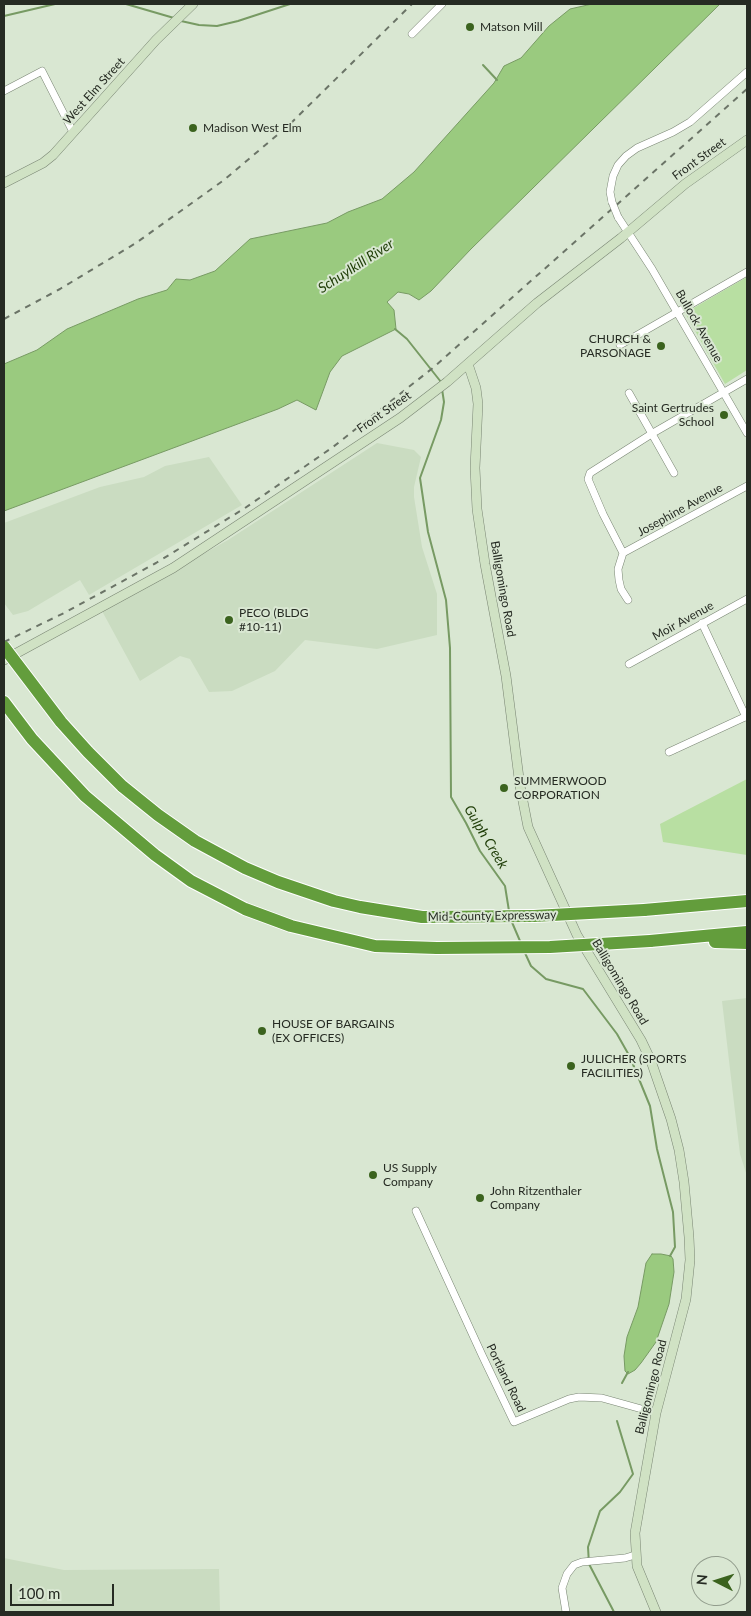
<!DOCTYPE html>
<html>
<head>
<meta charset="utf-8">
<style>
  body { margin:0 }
  #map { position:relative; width:751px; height:1616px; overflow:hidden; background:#d9e7d2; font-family:Lato,sans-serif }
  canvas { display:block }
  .frame { position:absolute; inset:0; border:5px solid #262b23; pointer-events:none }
  .north { position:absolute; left:691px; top:1556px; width:50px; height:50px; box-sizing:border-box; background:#d9e7d2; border:1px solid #919c8c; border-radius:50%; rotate:275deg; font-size:14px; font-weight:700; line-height:20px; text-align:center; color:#262b23 }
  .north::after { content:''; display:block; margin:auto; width:18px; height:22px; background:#3b631e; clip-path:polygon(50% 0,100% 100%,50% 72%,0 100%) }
  .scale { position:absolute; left:10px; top:1584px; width:104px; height:22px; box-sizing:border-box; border:2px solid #262b23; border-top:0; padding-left:6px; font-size:15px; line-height:18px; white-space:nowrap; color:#262b23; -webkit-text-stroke:4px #d9e7d2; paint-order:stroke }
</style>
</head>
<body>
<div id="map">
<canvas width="751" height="1616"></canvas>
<div class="frame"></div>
<div class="north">N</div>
<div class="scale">100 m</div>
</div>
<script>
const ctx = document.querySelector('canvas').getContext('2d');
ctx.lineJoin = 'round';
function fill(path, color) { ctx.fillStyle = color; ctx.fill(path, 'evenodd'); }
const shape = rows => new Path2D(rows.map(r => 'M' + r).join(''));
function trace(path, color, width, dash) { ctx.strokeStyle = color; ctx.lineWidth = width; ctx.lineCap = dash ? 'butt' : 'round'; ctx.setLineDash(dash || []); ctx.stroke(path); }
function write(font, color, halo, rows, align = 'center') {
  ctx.font = font + ' Lato,sans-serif'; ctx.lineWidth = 4; ctx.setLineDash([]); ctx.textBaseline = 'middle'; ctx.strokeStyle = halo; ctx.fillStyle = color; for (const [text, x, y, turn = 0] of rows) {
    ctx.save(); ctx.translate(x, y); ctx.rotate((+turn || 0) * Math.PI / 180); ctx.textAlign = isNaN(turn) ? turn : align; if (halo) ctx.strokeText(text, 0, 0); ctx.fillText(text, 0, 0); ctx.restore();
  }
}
const built = shape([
  [377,443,414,450,421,457,414,487,414,497,422,547,437,594,437,635,377,649,305,640,275,671,232,691,209,692,190,659,180,656,140,681,102,611,228,540],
  [209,457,242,505,89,595,80,580,28,611,13,615,4,603,4,523,100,487,144,477,165,466],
  [747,998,747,1176,740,1154,722,1001],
  [4,1558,64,1570,219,1569,220,1612,4,1612]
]);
const green = shape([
  [747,277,747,370,725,384,685,313],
  [747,779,747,855,663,842,660,824]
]);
const water = shape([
  [592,4,720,4,471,249,431,291,419,300,409,294,398,292,387,302,394,310,396,329,342,356,330,372,316,410,297,400,278,409,4,511,4,364,37,350,67,329,138,299,167,290,176,279,190,280,215,271,250,239,327,223,348,212,382,199,414,172,494,83,504,66,521,58,549,26,570,9,592,4],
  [652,1254,661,1254,671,1256,673,1259,674,1272,669,1304,656,1342,641,1363,635,1370,628,1374,625,1371,624,1356,627,1337,638,1307,646,1263,652,1254]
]);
const stream = shape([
  [126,4,174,18],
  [4,16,55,4],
  [181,21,199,25,217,26,238,21,290,4],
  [483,65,497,80],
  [395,329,407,339,441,382],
  [442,389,444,402,441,420,420,478,428,532,446,600,450,648,451,797,466,823,480,851,505,886,509,911],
  [511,920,520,941],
  [525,953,531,966,546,979,583,989,617,1034,630,1057,650,1106,657,1149,673,1212,675,1247,670,1256],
  [622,1383,628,1372],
  [614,1612,589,1564,588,1547,600,1511,620,1492,633,1474,617,1421]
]);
const street = shape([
  [412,34,442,4],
  [4,91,42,71,73,132],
  [612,202,610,192,613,176,618,165,626,156,637,148,673,132,690,122,747,72],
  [618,217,652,269,747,433],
  [620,345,747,272],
  [629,393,674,473],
  [623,553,747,486],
  [628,600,621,589,619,580,618,569,623,553,603,514,588,479,590,473,653,433,747,379],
  [702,623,746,717],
  [629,664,747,599],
  [669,752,747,716],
  [416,1211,482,1355,514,1422,569,1399,579,1397,602,1398,656,1413],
  [566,1612,562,1588,567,1574,574,1565,582,1562,625,1558,635,1555]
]);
const secondary = shape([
  [4,183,43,163,53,155,156,40,193,4],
  [468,364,476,388,478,404,475,468,477,509,485,564,506,676,520,786,528,827,577,935,641,1040,651,1061,671,1119,679,1150,684,1182,689,1237,690,1260,686,1299,656,1413,635,1533,637,1566,656,1612],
  [4,660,173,568,400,418,447,382,537,303,621,238,685,184,747,140]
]);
const highway = shape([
  [4,702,32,739,85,796,155,855,191,881,245,909,291,926,375,946,437,948],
  [122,786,158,815,195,841,245,868,278,882,334,901,360,907,422,917,534,916],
  [644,910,747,901],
  [650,941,747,932],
  [715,942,747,943]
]);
const rail = shape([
  [4,319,60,289,136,243,224,180,289,125,412,4],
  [4,642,64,613,156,563,245,508,333,447,434,367,747,89]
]);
const streetBridge = shape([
  [612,202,618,217]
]);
const highwayBridge = shape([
  [4,647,61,722,88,752,122,786],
  [534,916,644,910],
  [437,948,550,947,650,941]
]);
const markers = [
  [470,27,5,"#3b631e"],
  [193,128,5,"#3b631e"],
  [661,346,5,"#3b631e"],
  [724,415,5,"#3b631e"],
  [229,620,5,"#3b631e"],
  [504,788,5,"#3b631e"],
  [262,1031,5,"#3b631e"],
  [571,1066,5,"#3b631e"],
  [373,1175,5,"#3b631e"],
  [480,1198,5,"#3b631e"]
];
const poiNames = [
  ["Matson Mill",480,27],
  ["Madison West Elm",203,128],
  ["CHURCH &",651,339,"right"],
  ["PARSONAGE",651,353,"right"],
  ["Saint Gertrudes",714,408,"right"],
  ["School",714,422,"right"],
  ["PECO (BLDG",239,613],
  ["#10-11)",239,627],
  ["SUMMERWOOD",514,781],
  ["CORPORATION",514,795],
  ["HOUSE OF BARGAINS",272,1024],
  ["(EX OFFICES)",272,1038],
  ["JULICHER (SPORTS",581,1059],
  ["FACILITIES)",581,1073],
  ["US Supply",383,1168],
  ["Company",383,1182],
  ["John Ritzenthaler",490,1191],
  ["Company",490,1205]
];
const streetNames = [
  ["West Elm Street",94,91,-48],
  ["Front Street",699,159,-36],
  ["Bullock Avenue",699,326,60],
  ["Front Street",384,412,-35],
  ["Josephine Avenue",680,510,-29],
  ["Balligomingo Road",503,589,80],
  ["Moir Avenue",683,621,-29],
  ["Mid-County Expressway",492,916,-1],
  ["Balligomingo Road",620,982,59],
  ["Portland Road",506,1378,64],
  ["Balligomingo Road",651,1387,-76]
];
const waterNames = [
  ["Schuylkill River",356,266,-33],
  ["Gulph Creek",486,837,59]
];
fill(built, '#cadcc1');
fill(green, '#b8dfa2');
fill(water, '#9aca7f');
trace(water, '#779a63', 1);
trace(stream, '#779a63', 2);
trace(street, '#798573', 8);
trace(secondary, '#798573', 10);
trace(highway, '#fff', 14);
trace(street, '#fff', 7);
trace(secondary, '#d0e2c4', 9);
trace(highway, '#639d3c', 12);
trace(rail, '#6b7467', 2, [6, 6]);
trace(streetBridge, '#798573', 8, []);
trace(highwayBridge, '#fff', 14, []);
trace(streetBridge, '#fff', 7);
trace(highwayBridge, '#639d3c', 12);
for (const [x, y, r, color] of markers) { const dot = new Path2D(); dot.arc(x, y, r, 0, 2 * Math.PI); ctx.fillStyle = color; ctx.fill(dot); trace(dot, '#d9e7d2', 2); }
write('12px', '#262b23', '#d9e7d2', poiNames, 'left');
write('12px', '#262b23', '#d9e7d2', streetNames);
write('italic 14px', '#1e3c06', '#d9e7d2', waterNames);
</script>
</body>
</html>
